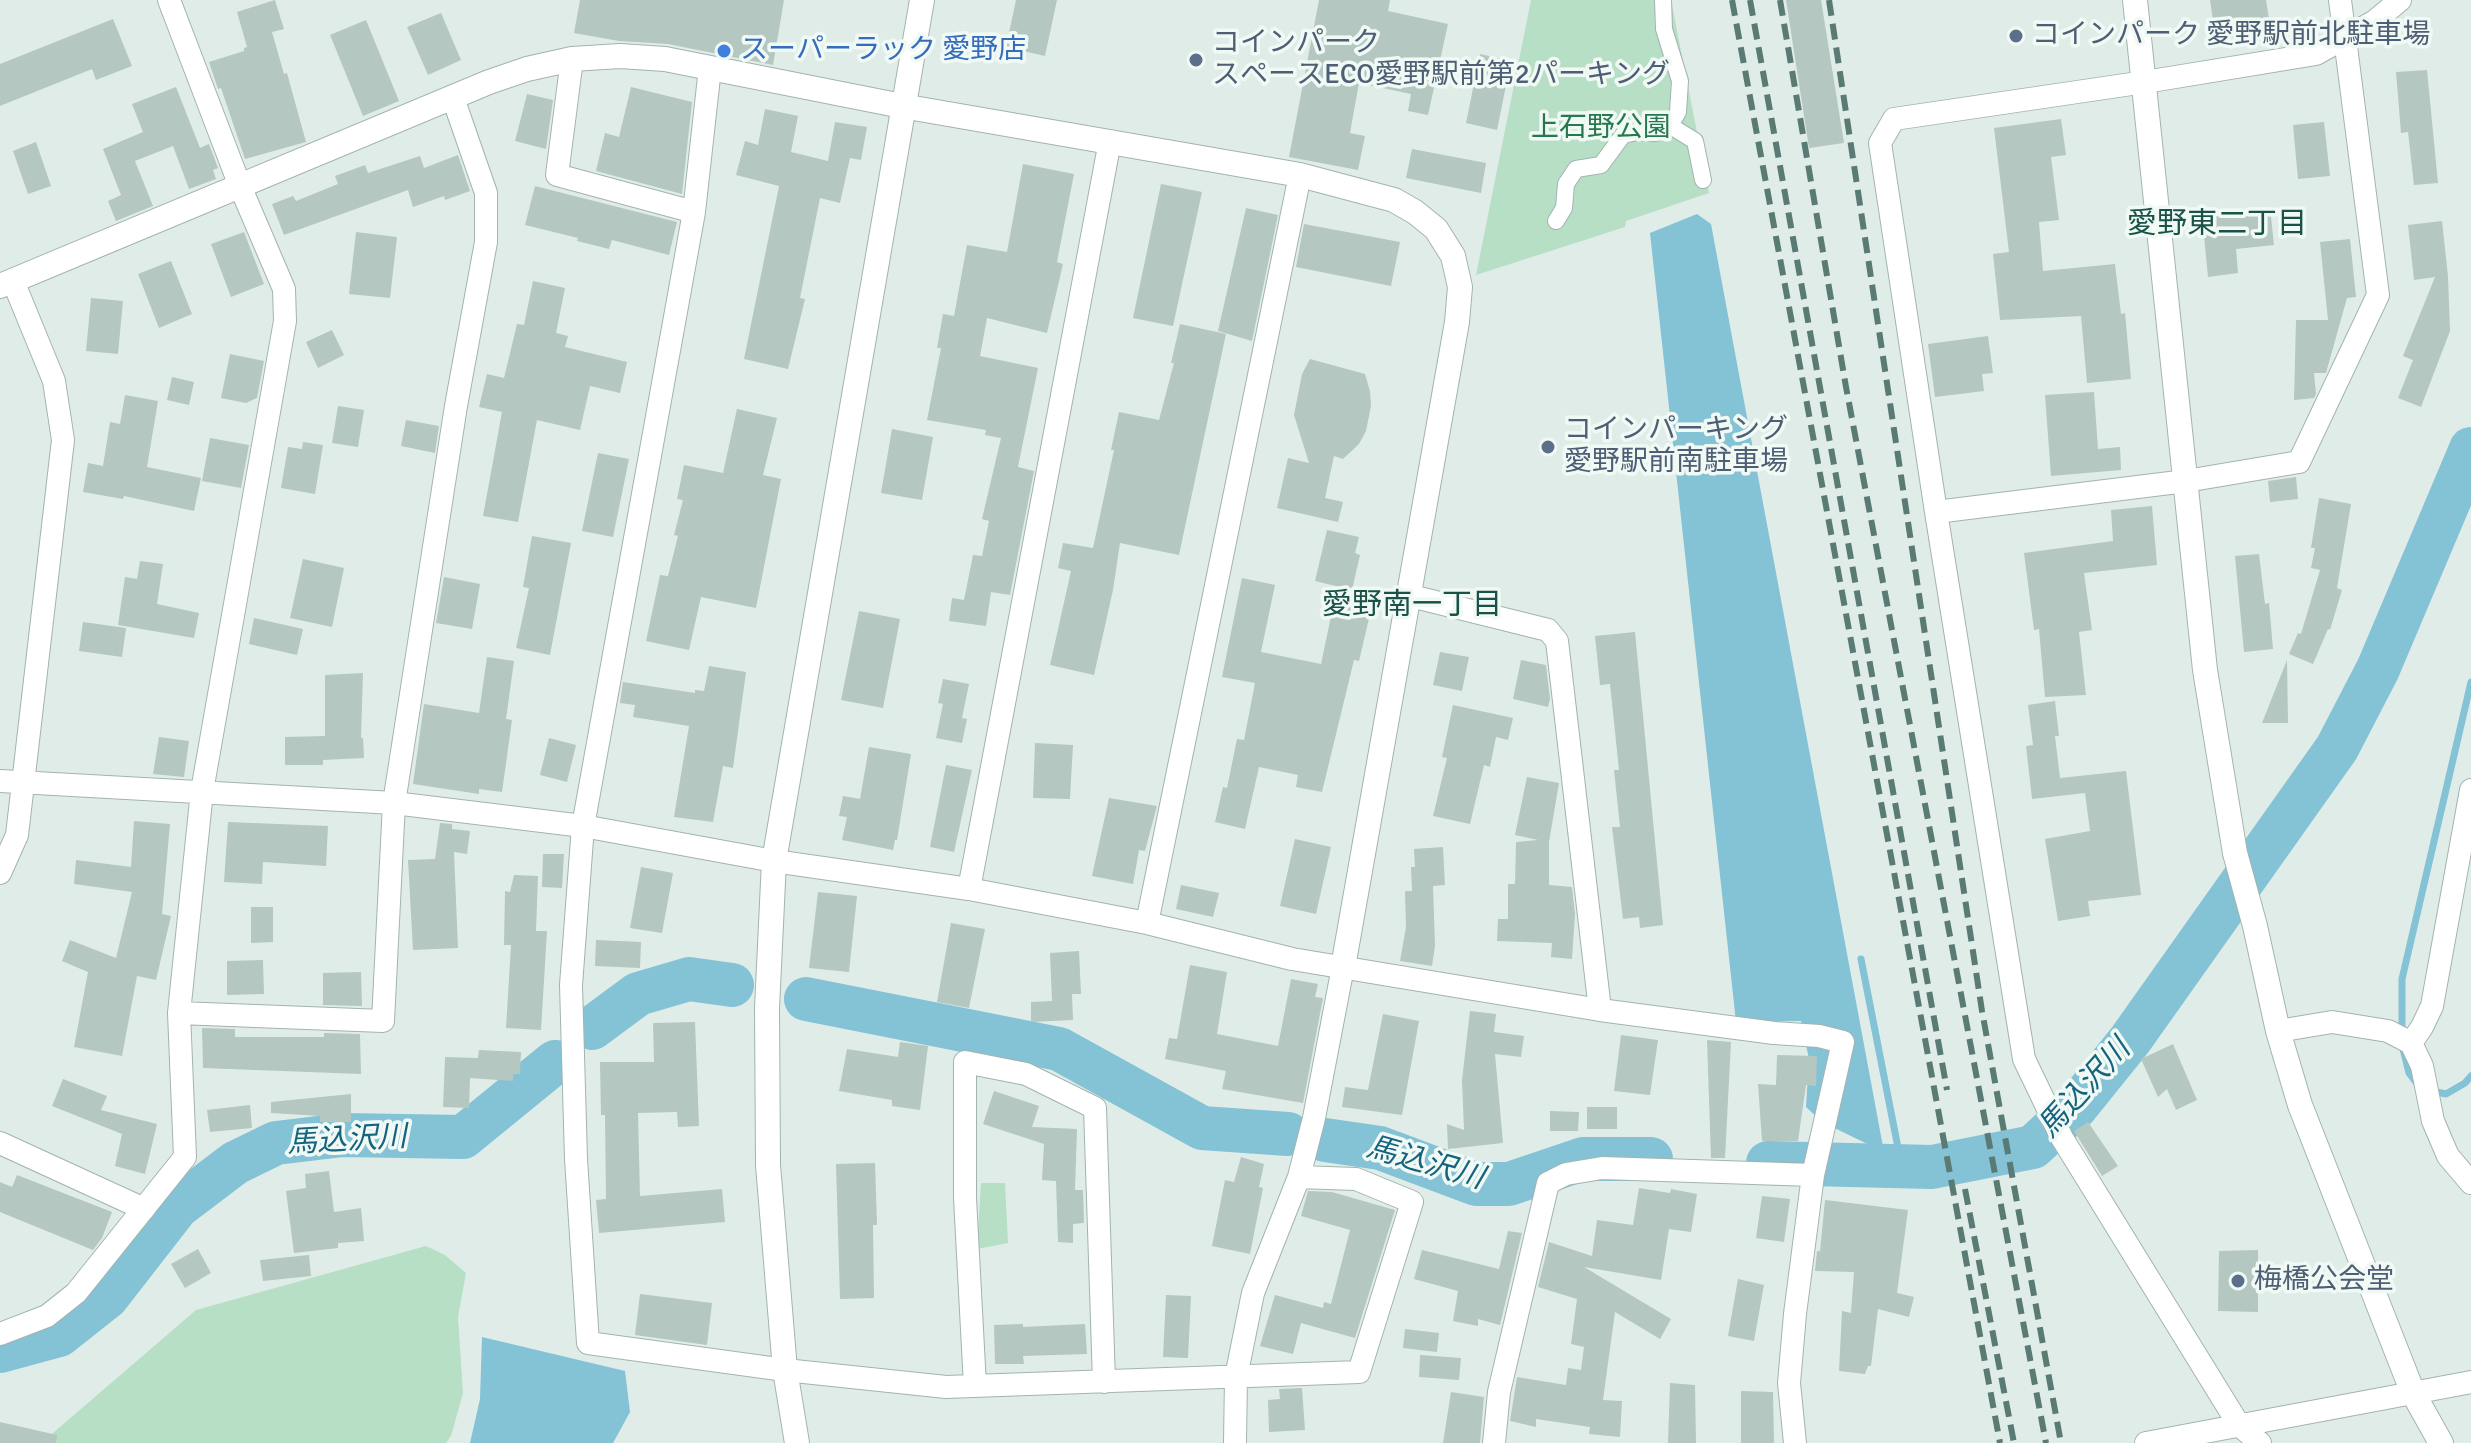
<!DOCTYPE html>
<html>
<head>
<meta charset="utf-8">
<style>
  body { margin:0 }
  canvas { display:block; background:#e0ece8 }
</style>
</head>
<body>
<canvas width="2471" height="1443"></canvas>
<script>
const ctx = document.querySelector('canvas').getContext('2d');
ctx.lineJoin = 'round';
function fill(path, color) { ctx.fillStyle = color; ctx.fill(path, 'evenodd'); }
const shape = rows => new Path2D(rows.map(r => 'M' + r).join(''));
function trace(path, color, width, dash) { ctx.strokeStyle = color; ctx.lineWidth = width; ctx.lineCap = dash ? 'butt' : 'round'; ctx.setLineDash(dash || []); ctx.stroke(path); }
function write(font, color, halo, rows, align = 'center') {
  ctx.font = font + ' Signika,"Noto Sans JP",sans-serif'; ctx.lineWidth = 7; ctx.setLineDash([]); ctx.textBaseline = 'middle'; ctx.strokeStyle = halo; ctx.fillStyle = color; for (const [text, x, y, turn = 0] of rows) {
    ctx.save(); ctx.translate(x, y); ctx.rotate((+turn || 0) * Math.PI / 180); ctx.textAlign = isNaN(turn) ? turn : align; if (halo) ctx.strokeText(text, 0, 0); ctx.fillText(text, 0, 0); ctx.restore();
  }
}
const green = shape([
  [1531,0,1671,0,1709,193,1626,221,1625,227,1476,275],
  [981,1183,1005,1183,1008,1243,977,1249],
  [426,1246,445,1255,466,1273,458,1317,463,1393,451,1436,446,1443,46,1443,46,1439,196,1310]
]);
const water = shape([
  [1697,214,1711,224,1884,1152,1822,1122,1806,1107,1809,1059,1801,1021,1736,1022,1650,233],
  [482,1337,625,1371,630,1412,613,1443,470,1443,480,1399]
]);
const stream = shape([
  [1861,959,1901,1163,1932,1167],
  [2402,1032,2402,979,2471,682],
  [2402,1045,2409,1073,2418,1085],
  [2431,1091,2446,1094,2465,1083,2471,1076]
]);
const river = shape([
  [806,999,1059,1049,1202,1128,1288,1134],
  [592,1028,638,994,689,979,732,985],
  [1325,1140,1380,1148,1476,1184,1509,1184,1583,1159,1651,1159],
  [1768,1163,1932,1167,2033,1147,2076,1107,2130,1040,2337,748,2378,669,2471,449],
  [0,1351,59,1335,107,1297,177,1207,235,1163,276,1143,343,1135,463,1137,555,1062]
]);
const building = shape([
  [275,0,284,29,272,32,284,74,287,73,306,142,245,159,221,88,218,89,209,62,244,51,244,48,247,47,237,12],
  [580,0,784,0,773,65,668,44,619,41,574,33],
  [1016,0,1057,0,1045,56,1006,47],
  [1319,0,1390,0,1388,11,1448,24,1428,115,1408,111,1411,94,1359,83,1350,133,1365,136,1358,170,1289,157],
  [1786,0,1821,0,1844,143,1809,148],
  [2210,0,2266,0,2271,32,2216,40],
  [441,13,461,60,428,75,407,27],
  [113,19,132,66,96,80,92,69,0,106,0,64],
  [366,20,399,101,363,116,330,35],
  [1480,54,1511,61,1497,130,1466,123],
  [2427,70,2438,183,2414,185,2408,132,2401,133,2396,72],
  [176,87,200,148,209,144,218,168,213,170,216,179,189,189,173,146,135,161,153,206,116,221,108,201,121,195,103,149,143,132,132,104],
  [631,87,692,102,682,194,596,171,605,133,619,137],
  [527,94,553,100,546,149,515,141],
  [765,109,798,116,791,152,828,161,835,122,867,127,861,160,850,158,840,203,820,198,800,298,805,299,788,369,744,359,779,186,736,175,745,141,758,145],
  [2061,119,2066,155,2051,157,2059,220,2039,222,2043,271,2115,264,2121,314,2125,313,2131,379,2087,383,2081,316,2000,320,1993,254,2009,252,1994,128],
  [2324,122,2330,176,2298,179,2293,125],
  [36,142,51,186,28,194,13,151],
  [1412,149,1486,163,1481,193,1406,178],
  [458,155,470,191,445,200,444,196,413,207,408,190,284,235,272,204,293,196,296,201,338,184,335,176,365,165,368,173,420,156,424,168],
  [1023,164,1074,174,1057,262,1063,264,1047,333,987,318,980,356,1038,368,1018,467,1034,471,1010,595,991,592,986,626,949,621,952,598,964,600,973,555,982,556,989,521,982,519,1001,438,985,435,986,430,927,420,941,348,937,348,943,314,954,316,967,245,1007,252],
  [1161,184,1202,192,1173,326,1133,318],
  [535,186,677,222,669,255,612,240,609,249,577,241,578,238,525,225],
  [1246,208,1278,215,1252,341,1218,331],
  [2270,208,2274,245,2236,249,2238,273,2208,277,2202,215,2233,209,2233,212],
  [2442,221,2448,276,2450,331,2421,407,2398,398,2413,360,2403,356,2435,277,2414,280,2408,225],
  [1304,224,1400,242,1391,286,1296,267],
  [244,232,264,284,231,297,211,244],
  [356,232,397,237,390,298,349,294],
  [2350,239,2356,297,2347,298,2326,373,2314,373,2316,394,2314,398,2294,400,2296,320,2328,320,2320,242],
  [171,261,192,314,159,328,138,274],
  [533,281,565,288,556,333,568,336,565,347,627,362,620,393,590,386,580,430,537,420,518,522,483,516,502,412,479,407,487,374,504,378,517,324,524,325],
  [91,298,123,301,118,354,86,351],
  [1180,324,1226,334,1179,555,1120,543,1113,590,1094,675,1050,665,1071,571,1058,568,1063,543,1093,548,1114,450,1111,450,1119,412,1159,420,1174,363,1171,363],
  [332,330,344,355,318,368,306,342],
  [1988,336,1993,373,1982,374,1984,391,1935,397,1928,344],
  [230,354,264,361,257,398,246,403,221,398],
  [1310,359,1365,374,1370,391,1371,406,1366,431,1359,444,1343,459,1334,456,1325,498,1343,502,1338,522,1277,508,1288,458,1309,463,1294,415,1302,374],
  [172,377,194,382,189,405,167,400],
  [2094,392,2098,449,2120,447,2121,470,2051,476,2045,395],
  [125,395,158,401,147,467,201,478,194,511,124,496,123,499,83,492,88,463,103,466,110,422,120,424],
  [338,406,364,410,358,447,332,443],
  [737,409,777,418,763,475,781,479,756,608,701,597,689,650,646,641,660,575,668,576,678,536,674,535,683,500,677,499,684,465,723,473],
  [406,420,439,426,435,453,401,446],
  [892,429,933,437,922,500,881,493],
  [210,438,249,445,241,488,202,481],
  [303,442,323,445,315,494,281,488,288,447,302,449],
  [598,453,629,459,613,537,582,531],
  [2296,477,2298,499,2270,502,2268,481],
  [2319,498,2351,504,2337,588,2342,590,2330,630,2328,629,2313,664,2289,654,2298,633,2301,634,2320,570,2311,568,2315,548,2311,548],
  [2152,506,2157,565,2084,573,2092,630,2079,632,2086,695,2045,697,2039,629,2034,630,2024,553,2113,541,2111,510],
  [1327,530,1359,537,1355,553,1360,555,1352,590,1315,581],
  [532,536,571,543,550,655,516,648,529,588,523,587],
  [2259,554,2265,604,2269,603,2273,649,2244,652,2235,556],
  [303,559,344,568,332,627,290,618],
  [140,561,163,564,157,604,199,613,194,638,118,625,125,577,137,579],
  [444,577,480,584,472,629,436,623],
  [1242,578,1275,585,1261,652,1321,664,1334,602,1371,610,1359,661,1354,660,1322,792,1296,787,1298,775,1259,767,1245,829,1215,822,1223,787,1227,788,1237,739,1244,740,1255,683,1222,677],
  [859,611,900,619,883,708,841,700],
  [254,618,303,629,297,655,249,644],
  [83,622,126,628,122,657,79,651],
  [1635,632,1663,925,1640,928,1639,917,1623,919,1612,827,1620,827,1614,770,1619,770,1610,684,1600,685,1595,636],
  [1440,652,1469,657,1462,691,1433,685],
  [487,657,514,661,506,719,512,720,502,792,479,789,479,794,413,784,424,704,479,713],
  [1521,660,1546,665,1550,699,1548,707,1513,699],
  [2287,660,2288,723,2262,723],
  [709,666,746,672,733,768,723,766,713,822,674,817,689,726,633,717,635,705,620,703,623,682,695,693,695,690,704,691],
  [363,673,361,738,363,738,364,758,323,760,323,765,285,765,285,737,325,736,325,675],
  [943,679,969,684,962,718,967,719,962,743,936,738,943,704,938,703],
  [2055,701,2059,736,2055,736,2060,778,2126,771,2141,895,2088,901,2090,916,2058,921,2045,839,2090,831,2085,793,2032,799,2026,746,2033,745,2028,705],
  [1453,705,1513,718,1508,740,1496,737,1490,767,1484,765,1470,824,1433,816,1447,758,1442,757],
  [159,737,189,741,184,777,153,774],
  [549,738,576,745,567,782,540,775],
  [1035,743,1073,745,1070,799,1033,798],
  [869,747,911,754,897,840,895,840,893,850,842,840,847,817,839,816,843,796,860,799],
  [946,765,972,770,954,852,930,847],
  [1527,777,1559,783,1549,842,1549,885,1572,887,1575,914,1572,959,1551,957,1552,943,1497,941,1498,919,1508,919,1508,884,1515,884,1516,842,1538,840,1515,835],
  [1109,798,1157,806,1145,851,1139,850,1133,884,1092,876],
  [134,821,170,824,162,914,171,916,156,980,137,976,122,1056,74,1047,88,972,62,961,70,940,116,958,132,892,74,884,76,860,131,867],
  [228,822,328,826,326,866,263,862,262,884,224,882],
  [440,823,452,824,452,829,470,831,467,854,454,852,458,948,413,950,408,860,435,859],
  [1295,839,1331,847,1316,914,1280,906],
  [1443,847,1445,885,1433,886,1435,946,1432,966,1400,961,1406,927,1405,891,1412,891,1411,867,1415,867,1414,849],
  [543,854,564,854,562,888,542,887],
  [641,867,673,873,662,933,630,928],
  [514,875,538,876,536,931,547,931,541,1030,506,1028,511,945,504,945,505,891,510,892],
  [1181,885,1219,893,1213,917,1176,909],
  [818,892,857,896,849,972,809,968],
  [251,907,273,907,273,942,251,943],
  [951,923,985,929,969,1008,937,1002],
  [596,940,641,942,640,968,595,966],
  [1079,951,1081,994,1072,994,1073,1020,1031,1022,1031,1002,1052,1001,1050,953],
  [263,960,264,994,227,995,227,961],
  [1190,965,1227,972,1217,1034,1278,1046,1291,979,1318,984,1315,997,1323,998,1303,1103,1222,1089,1226,1071,1165,1059,1169,1038,1177,1039],
  [361,972,362,1006,323,1005,323,973],
  [1470,1011,1496,1014,1494,1032,1524,1036,1521,1057,1495,1054,1503,1143,1448,1149,1447,1124,1464,1130,1462,1080],
  [1383,1014,1419,1021,1402,1115,1342,1107,1345,1087,1368,1090],
  [695,1022,699,1126,678,1127,677,1112,638,1113,640,1196,722,1189,725,1222,599,1233,596,1200,606,1199,605,1115,601,1115,600,1062,654,1062,653,1023],
  [202,1028,235,1029,235,1037,324,1037,324,1033,360,1034,361,1074,203,1068],
  [1621,1035,1658,1040,1650,1095,1614,1091],
  [1707,1040,1731,1042,1725,1158,1711,1158],
  [900,1042,928,1046,920,1110,892,1106,892,1100,839,1091,847,1049,898,1057],
  [2173,1044,2197,1100,2176,1110,2167,1089,2158,1097,2141,1059],
  [479,1050,521,1052,520,1074,513,1074,513,1081,470,1078,469,1108,443,1107,445,1057,478,1058],
  [1777,1055,1817,1056,1816,1086,1806,1085,1798,1141,1762,1141,1758,1084,1776,1085],
  [63,1079,107,1096,101,1110,157,1124,145,1174,115,1166,122,1134,52,1106],
  [994,1091,1039,1106,1032,1127,1077,1129,1075,1190,1083,1190,1084,1223,1073,1224,1073,1243,1058,1242,1056,1181,1042,1180,1044,1144,983,1124],
  [351,1094,351,1122,320,1122,320,1116,271,1113,271,1102],
  [250,1105,252,1128,210,1132,207,1110],
  [1587,1107,1617,1107,1617,1129,1587,1129],
  [1550,1111,1579,1112,1578,1131,1550,1131],
  [2088,1122,2118,1166,2102,1176,2074,1131],
  [1241,1157,1264,1164,1259,1187,1263,1188,1250,1254,1212,1246,1225,1180,1234,1182],
  [875,1163,877,1225,873,1225,874,1298,840,1299,836,1164],
  [329,1171,334,1212,361,1208,364,1241,338,1243,338,1248,294,1253,286,1191,306,1188,305,1174],
  [17,1175,112,1212,102,1238,93,1250,0,1212,0,1182,12,1187],
  [1639,1188,1670,1193,1671,1189,1697,1194,1691,1232,1669,1229,1661,1280,1584,1267,1671,1319,1660,1339,1615,1312,1603,1400,1622,1401,1620,1437,1589,1434,1590,1427,1536,1419,1536,1427,1510,1421,1517,1377,1566,1385,1568,1368,1581,1370,1584,1347,1571,1344,1577,1299,1538,1287,1549,1242,1592,1256,1597,1220,1633,1225],
  [1308,1191,1332,1192,1395,1210,1355,1338,1301,1323,1293,1354,1260,1346,1275,1295,1323,1308,1324,1302,1331,1304,1350,1230,1301,1216],
  [1762,1196,1790,1199,1784,1242,1756,1238],
  [1825,1200,1908,1210,1897,1293,1914,1297,1909,1317,1878,1309,1871,1366,1868,1366,1865,1374,1839,1371,1842,1311,1851,1313,1854,1272,1815,1271,1817,1251,1820,1251],
  [1508,1231,1522,1233,1500,1325,1478,1319,1478,1326,1453,1321,1458,1291,1414,1279,1422,1250,1499,1269],
  [198,1249,211,1273,185,1288,171,1264],
  [2258,1250,2258,1312,2218,1311,2219,1251],
  [309,1255,311,1276,263,1281,260,1260],
  [1738,1279,1764,1285,1754,1341,1728,1336],
  [640,1294,712,1303,707,1345,635,1335],
  [1166,1295,1191,1296,1188,1358,1163,1357],
  [1023,1324,1023,1327,1085,1324,1087,1354,1023,1356,1024,1364,995,1364,994,1325],
  [1405,1329,1439,1333,1437,1352,1403,1348],
  [1420,1355,1461,1358,1459,1380,1419,1377],
  [1670,1383,1695,1385,1696,1443,1668,1443],
  [1302,1388,1305,1430,1269,1432,1268,1400,1280,1399,1279,1389],
  [1741,1391,1773,1392,1774,1443,1741,1443],
  [1451,1392,1484,1397,1480,1443,1443,1443],
  [0,1422,57,1435,56,1443,0,1443]
]);
const pedestrian = shape([
  [1669,125,1695,141,1703,180],
  [1556,221,1564,208,1566,184,1576,169,1601,165,1623,135,1637,132,1655,133,1663,130,1672,122,1678,112,1680,81,1664,29,1663,0]
]);
const minor = shape([
  [572,59,557,175,694,212],
  [710,68,694,212,583,826,571,985,576,1159,588,1343,785,1370,946,1387,1359,1372,1412,1202,1356,1179,1299,1177],
  [1936,512,2186,481,2299,462,2378,295,2340,0],
  [0,781,394,803,583,826,774,861,969,889,1147,923,1292,959,1600,1010,1557,641,1548,630,1407,595],
  [0,873,17,835,63,440,54,381,13,281],
  [969,889,1110,141],
  [1147,923,1300,175],
  [1600,1010,1774,1033,1819,1036,1843,1042,1813,1175,1795,1314,1789,1383,1795,1443],
  [179,1013,383,1021,394,803,456,406,486,242,486,193,453,98],
  [2278,1031,2332,1022,2388,1031,2411,1043,2422,1066,2433,1121,2448,1156,2471,1183],
  [2411,1043,2422,1027,2432,1006,2471,790],
  [0,1143,144,1209],
  [0,1334,47,1316,76,1293,185,1157,179,1013,202,791,285,321,284,289,240,186,169,0],
  [975,1386,965,1198,965,1062,1026,1074,1095,1108,1104,1382],
  [1235,1443,1236,1377,1253,1293,1299,1177,1314,1118,1343,967],
  [1494,1443,1499,1392,1548,1183,1566,1174,1602,1168,1813,1175],
  [2146,1443,2471,1382],
  [2260,1443,2239,1425,2062,1138,2024,1059,1936,512,1880,143,1894,119,2145,82,2316,54,2375,21,2400,0]
]);
const tertiary = shape([
  [2135,0,2205,670,2235,853,2255,926,2278,1031,2300,1105,2413,1393,2441,1443],
  [0,286,489,82,527,69,572,59,620,56,665,59,902,106,1300,175,1394,200,1415,212,1436,229,1453,256,1460,287,1457,322,1343,967],
  [797,1443,785,1370,768,1165,767,1008,774,861,922,0]
]);
const rail = shape([
  [1732,0,2000,1443],
  [1750,0,1947,1090],
  [1780,0,1846,387,2046,1443],
  [1829,0,1982,1011,2061,1443],
  [1965,1189,2014,1443]
]);
const markers = [
  [2016,36,8,"#5c6f8a"],
  [724,51,8,"#3f7fe0"],
  [1196,60,8,"#5c6f8a"],
  [1548,447,8,"#5c6f8a"],
  [2238,1281,8,"#5c6f8a"]
];
const serviceNames = [
  ["コインパーク 愛野駅前北駐車場",2032,36],
  ["コインパーク",1212,44],
  ["スペースECO愛野駅前第2パーキング",1212,76],
  ["コインパーキング",1564,431],
  ["愛野駅前南駐車場",1564,463],
  ["梅橋公会堂",2254,1281]
];
const shopNames = [
  ["スーパーラック 愛野店",740,51]
];
const parkNames = [
  ["上石野公園",1601,129]
];
const neighbourhoodNames = [
  ["愛野東二丁目",2217,225],
  ["愛野南一丁目",1412,606]
];
const waterNames = [
  ["馬込沢川",2085,1089,-48],
  ["馬込沢川",347,1141,-3],
  ["馬込沢川",1425,1164,16]
];
fill(green, '#b7dfc6');
fill(water, '#84c2d6');
trace(stream, '#84c2d6', 7);
trace(river, '#84c2d6', 44);
fill(building, '#b5c7c1');
trace(pedestrian, '#a2b4b0', 18);
trace(minor, '#a2b4b0', 24);
trace(tertiary, '#a2b4b0', 26);
trace(pedestrian, '#fff', 16);
trace(minor, '#fff', 22);
trace(tertiary, '#fff', 24);
trace(rail, '#5a7a74', 6, [16, 8]);
for (const [x, y, r, color] of markers) { const dot = new Path2D(); dot.arc(x, y, r, 0, 2 * Math.PI); ctx.fillStyle = color; ctx.fill(dot); trace(dot, '#f1f9f5', 3); }
write('28px', '#4e5e75', '#f1f9f5', serviceNames, 'left');
write('28px', '#366cbe', '#f1f9f5', shopNames, 'left');
write('28px', '#27784d', '#f1f9f5', parkNames);
write('30px', '#1a5249', '#f1f9f5', neighbourhoodNames);
write('italic 30px', '#15637e', '#f1f9f5', waterNames);
</script>
</body>
</html>
